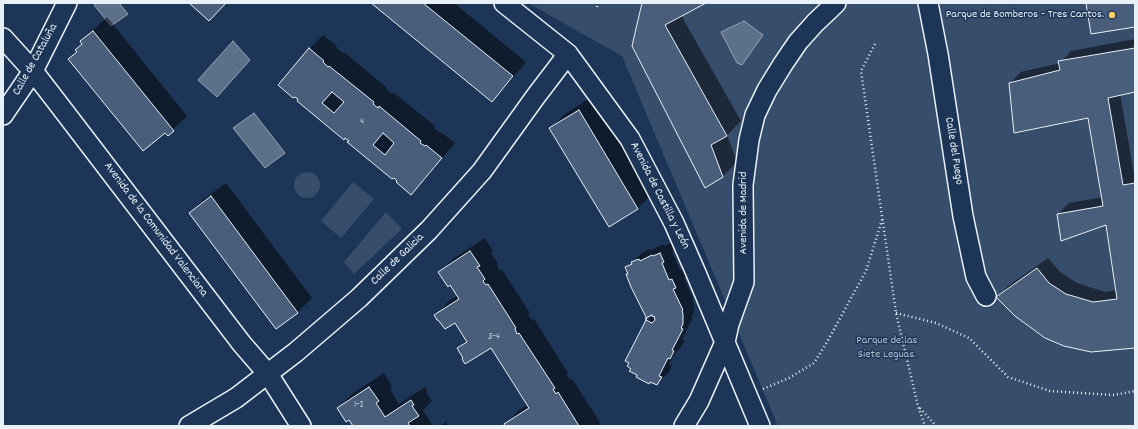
<!DOCTYPE html>
<html>
<head>
<meta charset="utf-8">
<style>
  body { margin:0 }
  #map { position:relative; width:1138px; height:429px; overflow:hidden; background:#1d3557; font-family:Dekko,sans-serif }
  canvas { display:block }
  .frame { position:absolute; inset:0; border:4px solid #e8f1f8; pointer-events:none }
</style>
</head>
<body>
<div id="map">
<canvas width="1138" height="429"></canvas>
<div class="frame"></div>
</div>
<script>
const ctx = document.querySelector('canvas').getContext('2d');
ctx.lineJoin = 'round';
function fill(path, color) { ctx.fillStyle = color; ctx.fill(path, 'evenodd'); }
const shape = rows => new Path2D(rows.map(r => 'M' + r).join(''));
function trace(path, color, width, dash) { ctx.strokeStyle = color; ctx.lineWidth = width; ctx.lineCap = dash ? 'butt' : 'round'; ctx.setLineDash(dash || []); ctx.stroke(path); }
function write(font, color, halo, rows, align = 'center') {
  ctx.font = font + ' Dekko,sans-serif'; ctx.lineWidth = 3; ctx.setLineDash([]); ctx.textBaseline = 'middle'; ctx.strokeStyle = halo; ctx.fillStyle = color; for (const [text, x, y, turn = 0] of rows) {
    ctx.save(); ctx.translate(x, y); ctx.rotate((+turn || 0) * Math.PI / 180); ctx.textAlign = isNaN(turn) ? turn : align; if (halo) ctx.strokeText(text, 0, 0); ctx.fillText(text, 0, 0); ctx.restore();
  }
}
const green = shape([
  [528,3,1135,3,1135,426,778,426,622,56],
  '294 185a13 13 0 1 1 26 0a13 13 0 1 1-26 0Z',
  [353,182,374,199,341,238,321,221],
  [386,212,402,229,354,274,344,262]
]);
const water = shape([
  [96,3,119,3,128,14,111,26,94,5,96,3],
  [744,21,763,35,742,65,737,63,721,32,744,21],
  [233,41,250,60,217,97,198,80,233,41],
  [254,113,285,153,265,168,233,128,254,113]
]);
const shadow = shape([
  [372,3,454,3,526,62,506,86,492,101],
  [643,3,704,3,681,15,741,121,727,135,737,162,723,176],
  [107,17,187,116,168,134,69,59,83,44,81,41],
  [323,35,337,46,336,48,343,53,344,52,387,88,386,89,393,94,394,93,435,126,434,128,440,133,441,132,455,143,425,179,411,193,398,180,350,141,298,101,309,49],
  [1135,39,1135,91,1120,94,1134,174,1135,174,1135,347,997,297,1008,286,1048,258,1060,272,1077,283,1105,292,1116,290,1107,224,1058,214,1069,203,1103,197,1089,117,1010,83,1021,72,1060,63,1071,51],
  [593,96,652,194,638,208,609,225,551,128,565,114],
  [226,183,312,298,298,312,276,328,190,213,204,199],
  [485,238,493,251,491,253,498,264,497,266,500,271,502,270,530,313,528,315,532,320,534,319,568,373,567,375,570,380,572,379,600,422,599,424,600,426,506,426,505,425,519,410,528,405,491,347,464,358,458,349,467,340,455,321,435,316,449,301,458,295,440,272,454,258],
  [671,243,674,250,672,252,680,270,683,269,686,276,684,278,693,299,692,300,694,303,694,313,691,317,693,317,682,339,685,340,681,347,675,353,669,364,672,366,668,373,657,384,638,375,632,368,647,321,655,312,626,268,643,252,650,249,651,250,663,244,664,246],
  [384,373,392,386,390,389,399,404,425,387,427,391,426,392,432,401,423,410,433,426,354,426,349,419,338,408,352,394],
  [446,422,448,426,440,426]
]);
const building = shape([
  [189,3,226,3,209,21,189,3],
  [371,3,423,3,513,76,492,102,371,3],
  [642,3,706,3,665,25,727,136,711,145,723,177,705,188,632,46,642,3],
  [1086,3,1135,3,1135,27,1091,34,1086,3],
  [93,31,174,131,168,136,165,133,143,151,68,59,77,52,75,50,82,44,80,41,93,31],
  [309,48,324,61,323,62,328,67,329,66,374,102,373,104,378,108,379,106,421,141,420,143,425,146,426,145,442,158,411,195,396,182,397,181,394,178,392,179,347,142,349,141,345,138,344,140,297,101,298,99,295,97,293,98,278,85,309,48],
  [332,92,344,102,334,113,322,103,332,92],
  [383,133,394,143,385,155,373,145,383,133],
  [1135,48,1135,92,1108,98,1123,185,1135,183,1135,348,1091,352,1064,346,1045,338,1015,316,996,297,1037,268,1049,283,1066,294,1093,302,1117,299,1106,225,1061,241,1057,214,1103,206,1088,118,1014,133,1009,83,1060,70,1058,61,1135,48],
  [579,110,638,209,609,227,549,128,579,110],
  [211,196,298,313,276,329,189,213,211,196],
  [470,251,480,266,477,267,485,279,483,281,486,285,488,284,516,328,515,329,517,334,519,333,555,388,553,389,556,394,558,392,579,426,505,426,504,424,529,408,491,348,465,364,462,359,463,358,457,348,467,342,455,323,445,329,438,320,437,320,434,315,459,299,450,285,448,287,438,272,470,251],
  [660,253,664,262,662,263,669,280,672,279,676,288,673,289,683,310,682,311,683,314,683,324,681,328,683,329,672,350,674,351,670,359,668,358,659,376,662,377,657,385,650,382,649,384,636,377,637,375,629,371,631,369,627,366,629,363,625,361,646,320,646,317,631,287,626,274,628,274,625,267,632,264,631,262,639,259,640,261,652,255,653,256,660,253],
  [652,315,653,317,654,316,655,320,652,323,646,320,646,318,652,315],
  [369,387,379,401,376,403,385,417,411,400,414,405,412,406,419,416,408,423,410,426,353,426,349,420,346,422,337,408,369,387]
]);
const path = shape([
  [597,7,598,3],
  [875,44,861,71,896,313,918,406,925,426],
  [896,313,936,323,969,338,1008,377,1050,391,1114,395,1135,391],
  [763,389,789,378,814,363,827,342,866,271,882,220],
  [920,408,936,426]
]);
const minor = shape([
  [504,3,568,54,630,139,674,223,696,273,760,426],
  [928,3,938,54,963,216,976,277,986,296],
  [3,38,33,71,60,106,242,344,268,374,301,426],
  [3,115,33,71,67,3],
  [189,426,236,398,296,352,359,298,429,230,482,171,536,96,568,54],
  [684,426,699,401,725,342,729,324,744,282,743,185,749,140,755,115,767,90,783,64,798,42,815,23,836,3]
]);
const markers = [
  [1112,15,4,"#ffd166"]
];
const numberNames = [
  ["4",362,123],
  ["3-4",494,338],
  ["1-2",359,406]
];
const poiNames = [
  ["Parque de Bomberos - Tres Cantos.",1104,15]
];
const streetNames = [
  ["Calle de Cataluña",36,60,-61],
  ["Calle del Fuego",953,151,81],
  ["Avenida de Castilla y León",659,196,63],
  ["Avenida de Madrid",744,213,-90],
  ["Avenida de la Comunidad Valenciana",155,230,53],
  ["Calle de Galicia",398,260,-44]
];
const parkNames = [
  ["Parque de las",887,341],
  ["Siete Leguas.",887,355]
];
fill(green, '#374d6c');
fill(water, '#5d7089');
trace(water, '#95a4b5', 1);
fill(shadow, '#0007');
fill(building, '#495e7a');
trace(building, '#e8f1f8', 1);
trace(minor, '#e8f1f8', 22);
trace(path, '#e8f1f8', 2.5, [1, 3]);
trace(minor, '#1d3557', 19);
for (const [x, y, r, color] of markers) { const dot = new Path2D(); dot.arc(x, y, r, 0, 2 * Math.PI); ctx.fillStyle = color; ctx.fill(dot); trace(dot, '#1d3557', 1.5); }
write('10px', '#c0ccd8', null, numberNames);
write('12px', '#e8f1f8', '#1d3557', poiNames, 'right');
write('12px', '#e8f1f8', '#1d3557', streetNames);
write('12px', '#b3c0ce', '#1d3557', parkNames);
</script>
</body>
</html>
